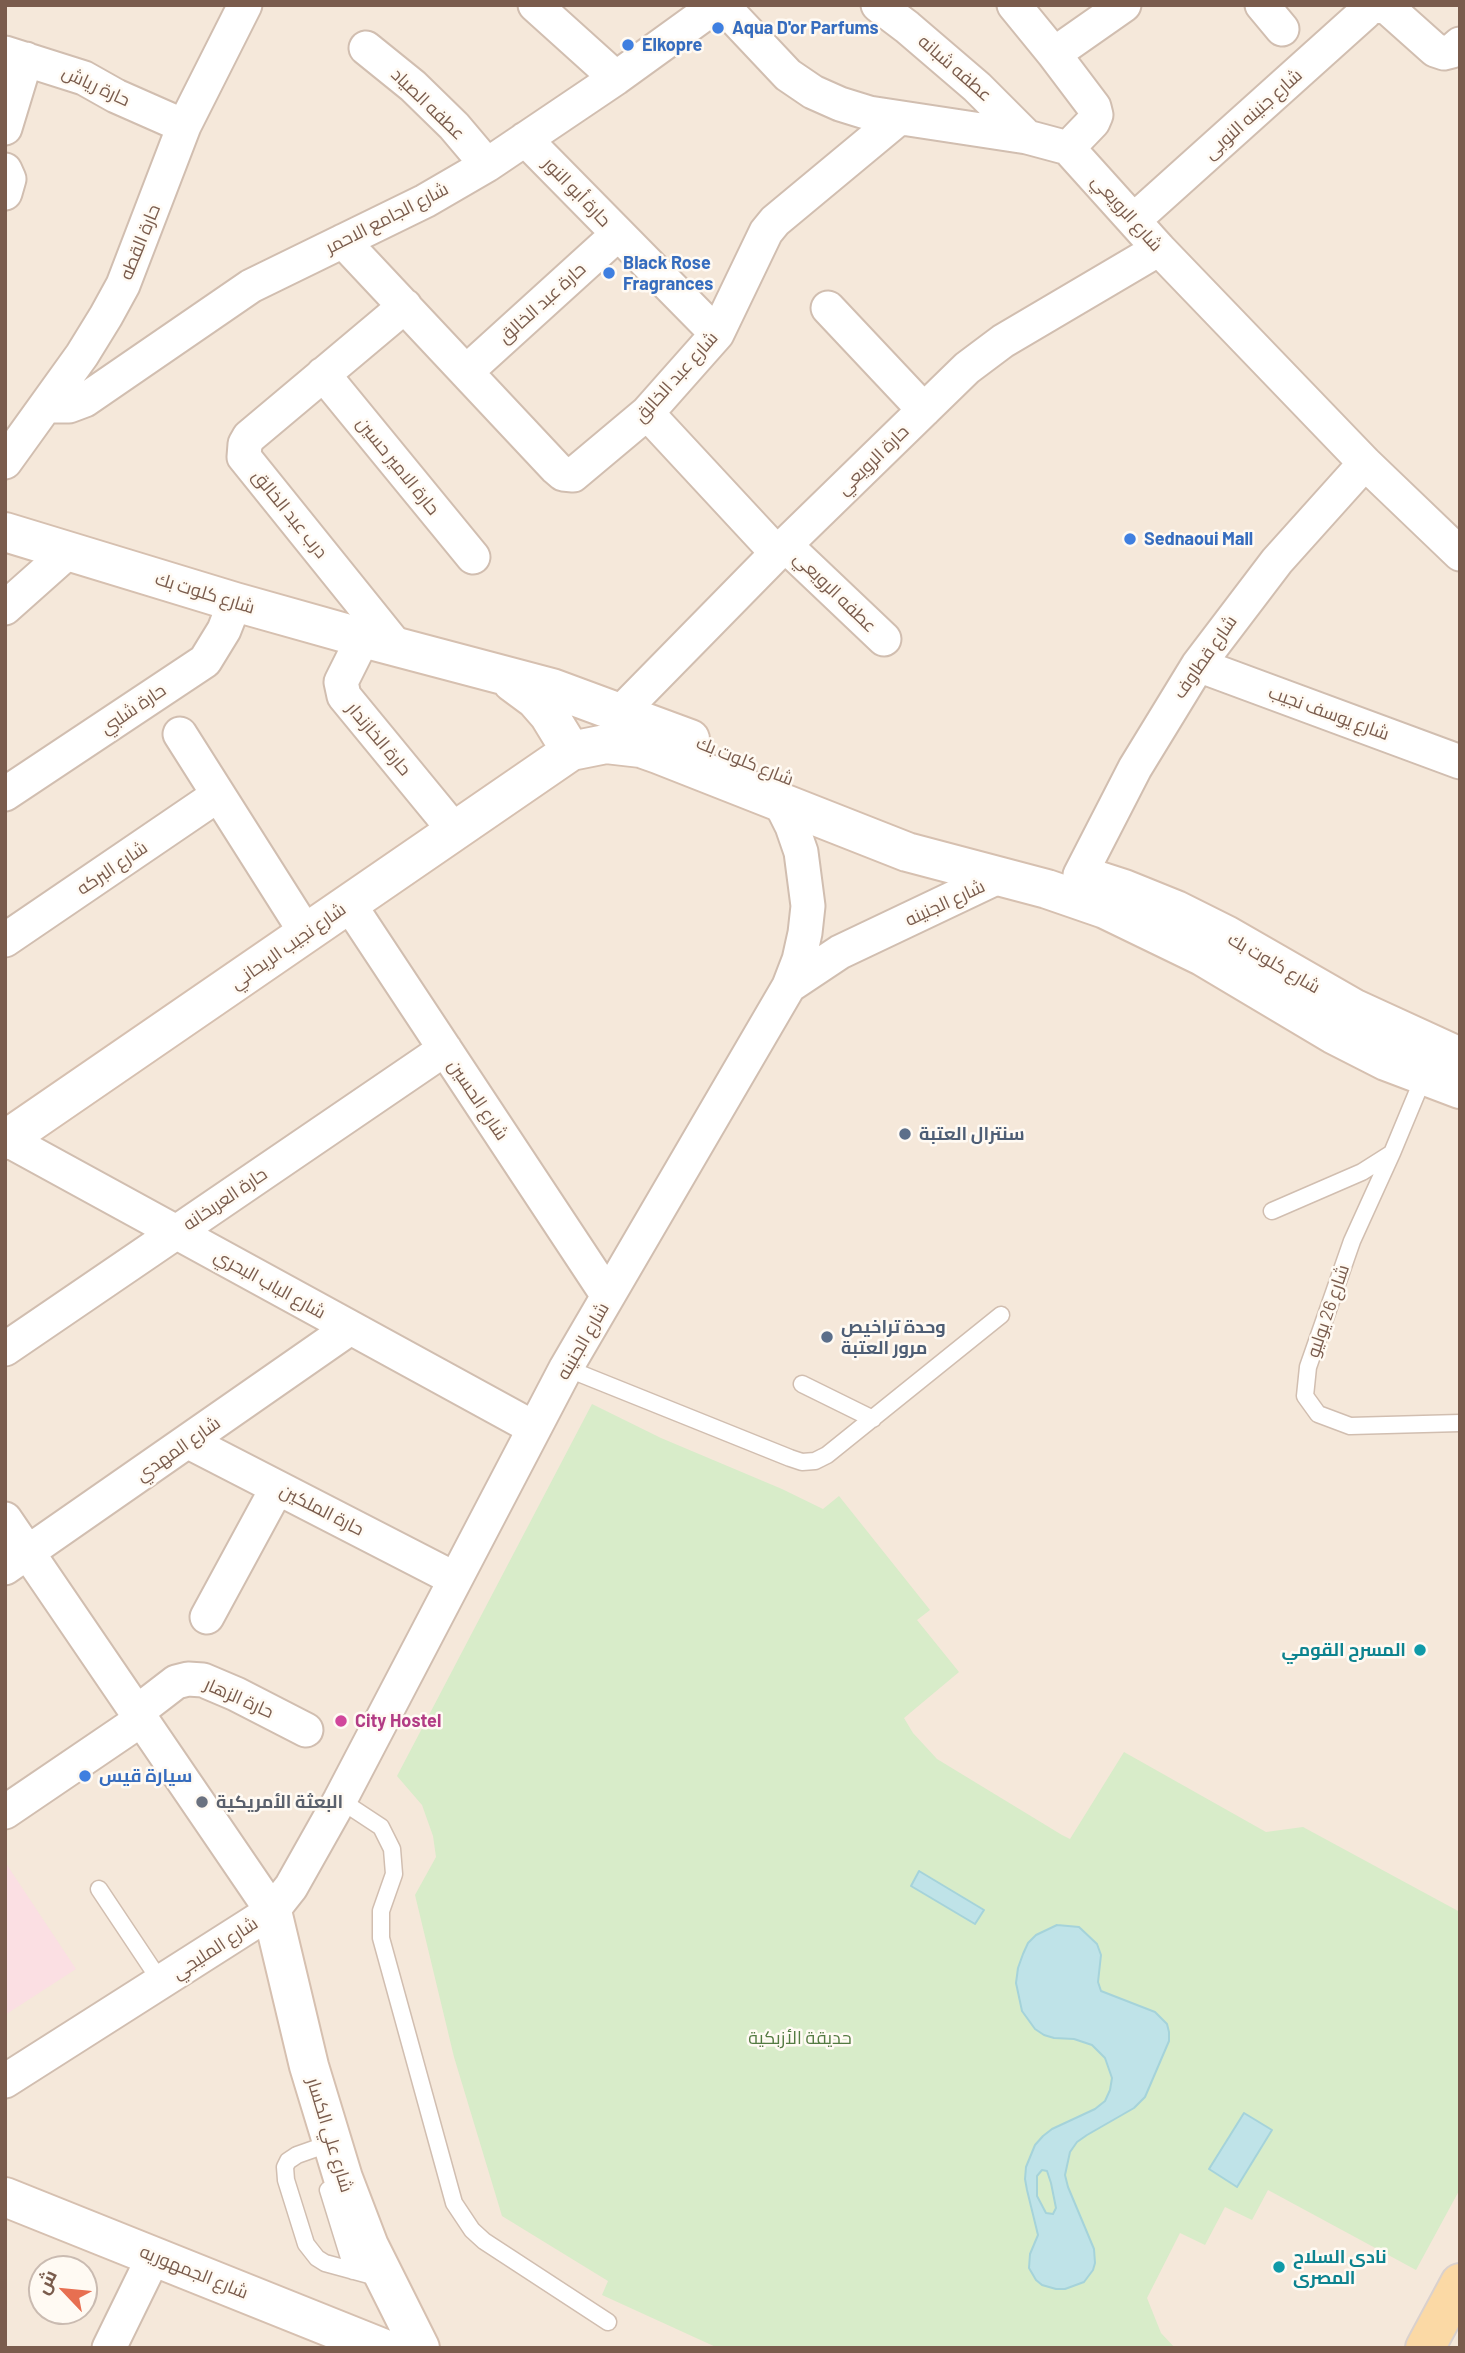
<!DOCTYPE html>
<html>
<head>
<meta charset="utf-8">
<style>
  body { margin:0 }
  #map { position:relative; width:1465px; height:2353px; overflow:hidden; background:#fdf6ec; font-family:Barlow,Cairo,sans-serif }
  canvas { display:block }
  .frame { position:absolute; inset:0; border:7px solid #7a5c4d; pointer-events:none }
  .north { position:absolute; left:28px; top:2255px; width:70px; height:70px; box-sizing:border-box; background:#fffaf3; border:2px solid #cabbb1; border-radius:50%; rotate:296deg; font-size:19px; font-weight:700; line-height:28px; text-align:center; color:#7a5c4d }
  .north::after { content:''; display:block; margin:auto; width:24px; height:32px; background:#e76f51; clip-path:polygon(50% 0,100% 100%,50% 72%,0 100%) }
</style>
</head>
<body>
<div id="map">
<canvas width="1465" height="2353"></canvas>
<div class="frame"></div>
<div class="north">ش</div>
</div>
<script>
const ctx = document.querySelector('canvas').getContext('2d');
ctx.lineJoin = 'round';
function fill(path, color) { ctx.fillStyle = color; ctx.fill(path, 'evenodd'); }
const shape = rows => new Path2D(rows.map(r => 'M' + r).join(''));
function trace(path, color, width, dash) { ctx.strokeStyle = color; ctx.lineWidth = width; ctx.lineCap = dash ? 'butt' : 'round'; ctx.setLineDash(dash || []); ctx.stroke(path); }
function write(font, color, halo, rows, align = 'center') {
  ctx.font = font + ' Barlow,Cairo,sans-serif'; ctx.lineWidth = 5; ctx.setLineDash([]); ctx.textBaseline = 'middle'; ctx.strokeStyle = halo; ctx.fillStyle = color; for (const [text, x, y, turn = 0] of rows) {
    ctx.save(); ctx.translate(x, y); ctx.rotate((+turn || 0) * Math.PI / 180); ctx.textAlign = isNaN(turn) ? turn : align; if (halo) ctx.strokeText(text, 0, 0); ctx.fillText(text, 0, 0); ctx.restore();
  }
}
const residential = shape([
  [5,5,1460,5,1460,2348,5,2348],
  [42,2269,84,2269,84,2311,42,2311]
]);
const medical = shape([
  [5,1862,76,1969,5,2015]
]);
const green = shape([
  [592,1404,661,1438,782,1489,823,1509,839,1496,930,1610,917,1620,959,1672,904,1718,913,1733,937,1759,1062,1835,1070,1839,1124,1752,1266,1832,1303,1827,1460,1912,1460,2189,1416,2270,1268,2190,1252,2220,1225,2207,1205,2245,1180,2233,1147,2298,1161,2333,1175,2348,718,2348,602,2295,608,2281,502,2216,454,2057,415,1895,436,1857,433,1836,422,1805,397,1776]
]);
const water = shape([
  [919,1871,984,1910,975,1924,911,1886,919,1871],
  [1057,1925,1079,1927,1097,1944,1101,1955,1098,1982,1101,1991,1155,2012,1167,2024,1169,2032,1169,2041,1145,2097,1134,2108,1087,2135,1077,2142,1070,2152,1065,2175,1068,2187,1094,2249,1095,2263,1093,2270,1084,2282,1065,2289,1056,2289,1042,2285,1036,2280,1029,2268,1030,2254,1038,2235,1027,2190,1025,2179,1026,2167,1035,2145,1043,2136,1052,2129,1095,2109,1105,2101,1110,2090,1112,2078,1105,2058,1092,2045,1074,2039,1054,2038,1044,2035,1035,2029,1022,2011,1016,1983,1018,1968,1023,1954,1028,1943,1036,1935,1057,1925],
  [1042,2170,1047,2171,1051,2183,1056,2208,1053,2214,1046,2213,1037,2196,1037,2176,1042,2170],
  [1244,2113,1272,2130,1237,2187,1209,2169,1244,2113]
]);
const lane = shape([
  [1424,1076,1392,1153,1352,1241,1308,1367,1305,1396,1318,1414,1350,1426,1460,1423],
  [1272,1211,1362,1172,1392,1153],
  [566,1368,790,1458,802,1462,815,1461,827,1455,1001,1315],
  [802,1384,873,1419],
  [340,1800,381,1827,392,1849,394,1874,381,1911,381,1938,454,2203,472,2230,484,2241,608,2322],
  [99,1889,161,1982],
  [331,2143,297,2155,288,2161,285,2167,286,2180,306,2244,317,2258,325,2263,380,2278],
  [328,2190,353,2271]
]);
const street = shape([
  [535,5,616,78],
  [722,5,788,75,813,92,840,104,869,113,1027,137,1068,148,1159,249,1365,463,1460,554],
  [878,5,907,27,977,87,1027,137],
  [1014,5,1054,54,1094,107,1096,115,1093,122,1068,148],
  [1262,5,1282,29],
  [366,48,413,86,454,126,487,165],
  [5,53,84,78,116,96,184,126],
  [1054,54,1124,5],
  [5,128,26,59],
  [525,139,717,334],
  [5,170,9,179,5,193],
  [1134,220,1371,7,1382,6,1389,9,1435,50,1444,53,1452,51,1460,44],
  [343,241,556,468,563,474,573,475,647,413,717,334,766,232,775,221,899,118],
  [828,308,924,410],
  [466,372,618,234],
  [323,374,473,557],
  [46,406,69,406,85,400,251,286,425,201,487,165,616,78,717,5],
  [647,413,777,553],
  [5,462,82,355,106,316,123,285,184,126,245,5],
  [785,545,884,639],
  [5,608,69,551],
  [363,638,341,682,344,696,455,831],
  [397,647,244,457,245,444,249,437,405,306],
  [1198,665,1460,762],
  [621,712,777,553,967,368,1003,341,1159,249],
  [180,734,306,933],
  [5,794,205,661,224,630,235,602],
  [780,802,792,826,801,852,808,906,805,933,799,960,789,986],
  [1080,875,1135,768,1198,665,1277,561,1365,463],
  [349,904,608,1296],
  [5,940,218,795],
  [6,1139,534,1428],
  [5,1349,445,1049],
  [189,1442,455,1579],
  [5,1519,272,1911],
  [5,1568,350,1328],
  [207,1617,277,1488],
  [137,1712,176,1682,188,1679,203,1680,236,1694,306,1730],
  [5,1812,142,1719],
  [5,2081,272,1911,291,1887,340,1800,566,1368,789,986,840,952,1000,876],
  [109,2348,154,2256]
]);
const secondary = shape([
  [5,532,235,602,363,638,552,688,690,739],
  [512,682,535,699,549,715,571,751],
  [1087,877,1124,889,1176,910,1226,935,1353,1008,1460,1057],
  [5,1140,571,751,606,744,641,748,658,754,907,852,1047,889,1105,909,1202,956,1333,1034,1386,1061,1460,1089],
  [272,1911,309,2066,343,2178,369,2246,420,2348],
  [5,2197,382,2348]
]);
const primary = shape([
  [1425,2348,1460,2283]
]);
const markers = [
  [718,28,7,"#3f7fe0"],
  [628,45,7,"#3f7fe0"],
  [609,273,7,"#3f7fe0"],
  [1130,539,7,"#3f7fe0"],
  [905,1134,7,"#5c6f8a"],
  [827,1337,7,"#5c6f8a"],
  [1420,1650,7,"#0f9aa8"],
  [341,1721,7,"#d1479c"],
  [85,1776,7,"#3f7fe0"],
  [202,1802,7,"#6b7280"],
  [1279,2267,7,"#0f9aa8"]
];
const shopNames = [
  ["Aqua D'or Parfums",732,28],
  ["Elkopre",642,45],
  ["Black Rose",623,263],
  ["Fragrances",623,284],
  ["Sednaoui Mall",1144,539],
  ["سيارة قيس",99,1776]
];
const streetNames = [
  ["عطفه شبانه",955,68,41],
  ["حارة رياش",96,86,25],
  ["عطفه الصياد",428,104,44],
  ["شارع جنينه النوبى",1253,114,-42],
  ["حارة أبو النور",577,192,46],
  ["شارع الرويعي",1127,213,48],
  ["شارع الجامع الاحمر",387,218,-27],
  ["حارة القطه",140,242,-68],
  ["حارة عبد الخالق",542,303,-42],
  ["شارع عبد الخالق",676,377,-48],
  ["حارة الرويعي",873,460,-44],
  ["حارة الامير حسين",398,466,51],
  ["درب عبد الخالق",290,514,51],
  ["عطفه الرويعي",835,592,44],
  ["شارع كلوت بك",205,593,17],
  ["شارع قطاوف",1205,657,-55],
  ["حارة شلبي",133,709,-34],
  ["شارع يوسف نجيب",1329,713,20],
  ["حارة الخازندار",379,739,50],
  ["شارع كلوت بك",745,761,22],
  ["شارع البركه",112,868,-34],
  ["شارع الجنينه",945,903,-25],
  ["شارع نجيب الريحاني",288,946,-35],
  ["شارع كلوت بك",1274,963,30],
  ["شارع الحسين",478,1100,56],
  ["حارة العربخانه",225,1199,-34],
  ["شارع الباب البحري",270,1284,29],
  ["شارع 26 يوليو",1328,1311,-71],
  ["شارع الجنينه",583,1341,-60],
  ["شارع المهدي",178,1449,-35],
  ["حارة الملكين",322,1510,27],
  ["حارة الزهار",239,1698,24],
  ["شارع المليجي",215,1948,-33],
  ["شارع علي الكسار",330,2135,73],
  ["شارع الجمهوريه",194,2272,22]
];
const serviceNames = [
  ["سنترال العتبة",919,1134],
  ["وحدة تراخيص",841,1327],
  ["مرور العتبة",841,1348]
];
const cultureNames = [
  ["المسرح القومي",1406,1650],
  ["نادى السلاح",1293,2257,"left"],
  ["المصرى",1293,2278,"left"]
];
const hotelNames = [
  ["City Hostel",355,1721]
];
const worshipNames = [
  ["البعثة الأمريكية",216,1802]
];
const parkNames = [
  ["حديقة الأزبكية",800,2038]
];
fill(residential, '#f5e8da');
fill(medical, '#fbdfe3');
fill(green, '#d8ecc9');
fill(water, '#bfe3e8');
trace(water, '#a5d3da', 2);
trace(lane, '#d1beb0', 19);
trace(street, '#d1beb0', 37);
trace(secondary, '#d6c0b0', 42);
trace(primary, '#dad1cd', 42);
trace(lane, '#fff', 16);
trace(street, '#fff', 33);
trace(secondary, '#fff', 38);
trace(primary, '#fbd9a5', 38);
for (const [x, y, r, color] of markers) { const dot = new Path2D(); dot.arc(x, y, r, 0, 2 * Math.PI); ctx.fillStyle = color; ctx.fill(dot); trace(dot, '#fffaf3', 2.5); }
write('bold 18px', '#366cbe', '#fffaf3', shopNames, 'left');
write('18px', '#7a5c4d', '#fffaf3', streetNames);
write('bold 18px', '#4e5e75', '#fffaf3', serviceNames, 'left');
write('bold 18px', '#0d838f', '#fffaf3', cultureNames, 'right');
write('bold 18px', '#b23c85', '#fffaf3', hotelNames, 'left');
write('bold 18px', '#5b616d', '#fffaf3', worshipNames, 'left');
write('18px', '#537a41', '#fffaf3', parkNames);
</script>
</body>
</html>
